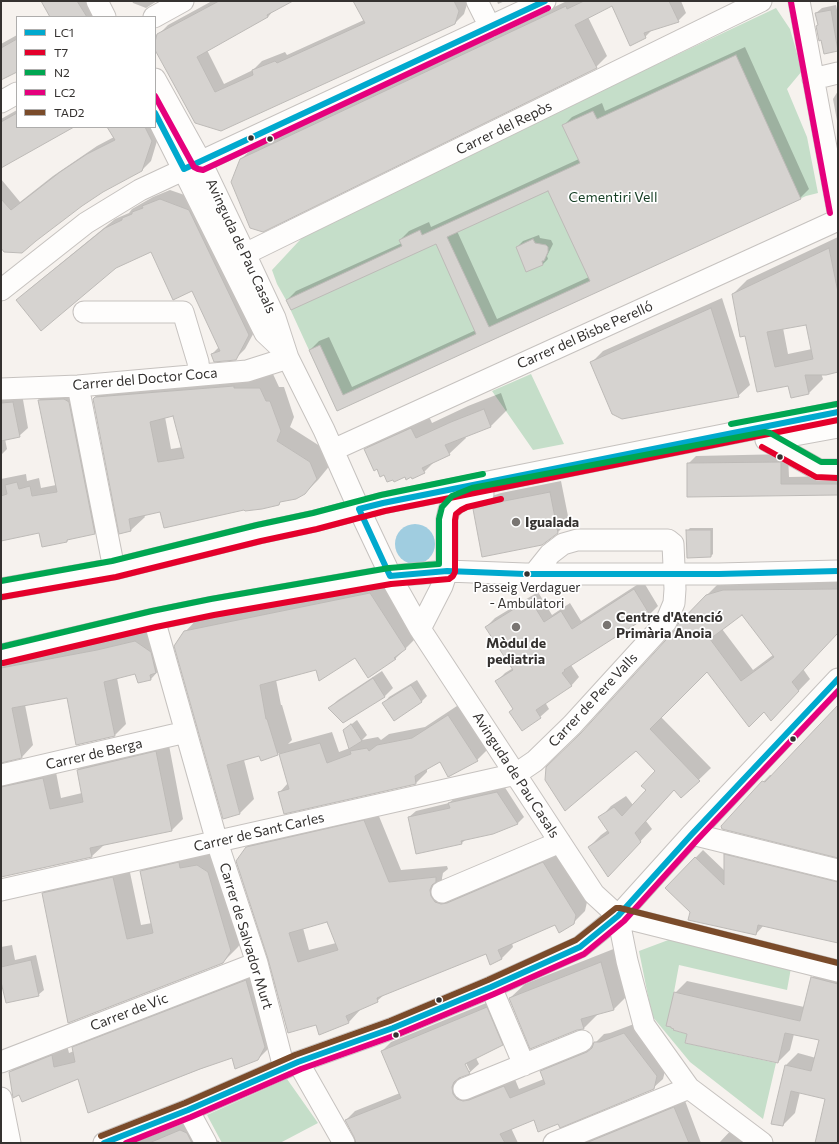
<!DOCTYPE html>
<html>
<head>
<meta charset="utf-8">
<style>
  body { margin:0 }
  #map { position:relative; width:839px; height:1144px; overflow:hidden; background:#f6f2ee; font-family:Commissioner,sans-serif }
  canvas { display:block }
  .frame { position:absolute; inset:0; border:2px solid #353230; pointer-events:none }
  .legend { position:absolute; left:16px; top:16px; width:140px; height:112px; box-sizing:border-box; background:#fff; border:1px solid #aeadac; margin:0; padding:5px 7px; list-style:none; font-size:12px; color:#353230 }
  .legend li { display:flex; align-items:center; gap:8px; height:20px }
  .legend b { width:20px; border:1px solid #aeadac }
</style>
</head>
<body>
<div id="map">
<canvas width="839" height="1144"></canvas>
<div class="frame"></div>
<ul class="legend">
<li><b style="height:5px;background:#00a9ce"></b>LC1</li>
<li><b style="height:5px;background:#e4002b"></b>T7</li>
<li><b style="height:5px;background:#00a651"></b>N2</li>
<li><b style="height:5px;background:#e5007d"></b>LC2</li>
<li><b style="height:5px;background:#7a4b2a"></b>TAD2</li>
</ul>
</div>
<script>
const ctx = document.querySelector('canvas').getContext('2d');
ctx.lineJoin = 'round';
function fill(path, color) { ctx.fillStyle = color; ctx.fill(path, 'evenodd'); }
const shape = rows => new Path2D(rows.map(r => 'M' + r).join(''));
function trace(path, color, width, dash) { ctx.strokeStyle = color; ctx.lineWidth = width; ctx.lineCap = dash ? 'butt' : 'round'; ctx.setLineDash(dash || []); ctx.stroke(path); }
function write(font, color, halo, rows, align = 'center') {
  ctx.font = font + ' Commissioner,sans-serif'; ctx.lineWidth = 3.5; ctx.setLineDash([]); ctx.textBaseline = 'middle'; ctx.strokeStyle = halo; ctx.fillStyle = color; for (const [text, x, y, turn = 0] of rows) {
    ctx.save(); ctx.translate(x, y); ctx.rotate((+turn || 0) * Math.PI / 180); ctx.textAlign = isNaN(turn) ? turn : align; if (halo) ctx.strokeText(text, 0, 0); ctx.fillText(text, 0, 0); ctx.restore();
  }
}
const green = shape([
  [776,8,790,29,802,71,787,89,807,137,818,193,806,196,337,411,286,300,277,284,272,270,312,227],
  [531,374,564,444,533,450,492,391],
  [671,939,791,968,787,990,679,965,674,992,671,1028,674,1029,673,1030,687,1034,685,1043,776,1063,763,1119,690,1062,652,1016,639,951],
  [287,1079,318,1123,280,1143,222,1143,207,1115]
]);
const water = shape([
  '395 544a20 20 0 1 1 40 0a20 20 0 1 1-40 0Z'
]);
const shadow = shape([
  [42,1,95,1,101,17,49,17,51,16],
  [132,1,157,1,146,8,133,3],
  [212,1,292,1,273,11,268,17,207,50,224,84,253,70,262,61,285,52,287,55,364,20,354,1,468,1,464,14,454,24,221,130,155,48,158,35,168,25],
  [497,1,505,1,498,4],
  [567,1,681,1,686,13,678,21,653,29,645,37,618,2,588,17,607,56,596,67,241,159,253,148],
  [836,5,838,14,838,50,825,52,816,13,822,8],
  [17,35,17,70,1,79,1,44],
  [745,47,809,189,800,198,337,409,310,350,319,341,329,337,352,387,476,330,436,243,287,300,296,291,402,243,400,240,409,231,429,222,431,227,579,159,564,125,572,117,602,103,605,111],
  [549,190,589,277,497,319,457,231],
  [838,91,838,126,833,99],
  [17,110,17,127,72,127,1,167,1,119],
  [108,127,155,127,160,131,151,161,142,170,103,191,81,205,1,247,1,179,20,202,53,176,97,146,114,137],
  [170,190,199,200,258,325,245,349,235,359,212,354,219,347,193,290,152,251,17,300,27,291,115,219,129,213,132,209,153,197],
  [539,235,540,238,551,240,553,244,547,256,548,259,543,264,527,271,517,247,523,241],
  [838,237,838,371,821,373,823,379,809,393,789,385,746,335,733,294,747,280],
  [806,323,812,349,788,354,783,328],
  [722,298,750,385,738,396,592,362,603,351],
  [273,374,279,387,284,387,294,417,290,427,323,448,331,464,318,480,304,494,281,501,278,504,245,509,161,511,144,515,145,517,131,530,120,532,95,397,109,383],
  [174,415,183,447,171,449,165,417],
  [73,390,103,524,94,533,70,538,67,541,40,532,1,540,1,479,26,474,27,481,39,478,41,488,56,485,39,400,48,391],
  [501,393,507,410,491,426,465,436,466,438,449,454,435,461,424,472,405,476,385,474,377,468,365,449,381,433,427,412,432,423,468,406],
  [22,394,28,428,19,436,5,439,7,449,1,455,1,395],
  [788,454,789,477,838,476,838,494,688,496,688,464,696,456],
  [561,481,569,521,557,533,474,509,485,498,501,493],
  [690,528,713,528,713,554,711,556,687,531],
  [838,578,838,632,803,669,810,679,782,708,764,710,707,671,661,717,711,768,681,797,674,790,646,821,652,829,619,864,589,847,601,835,608,830,600,818,611,806,626,796,633,805,647,790,656,771,636,749,584,731,706,596,718,584],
  [742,614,773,655,753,670,722,629],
  [384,580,420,634,395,659,355,657,317,669,276,680,281,705,282,705,292,740,288,744,332,732,339,752,350,748,344,730,357,720,367,735,362,740,378,737,381,740,389,734,425,727,460,704,488,749,477,760,440,760,427,768,427,772,416,783,279,793,288,783,279,753,278,754,260,755,244,760,254,799,240,813,185,632,199,617],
  [643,581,658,606,650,614,571,665,579,677,571,686,545,702,549,709,540,717,514,709,497,681,505,673,513,668,486,627,495,618,538,592,552,615,570,603,581,621],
  [147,629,162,667,151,679,136,673,117,678,126,724,115,735,68,697,25,705,33,745,22,757,1,762,1,660],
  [382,671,393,688,385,696,344,722,329,708,338,700],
  [417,680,427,696,422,701,384,703,389,697],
  [838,707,838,857,763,782,770,775,773,775],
  [168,740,183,819,172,830,104,845,92,856,2,876,1,766,55,767,61,798,82,793,78,770,89,758],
  [504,786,524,817,518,823,493,833,466,839,462,843,416,853,409,817,416,811,449,803,456,797],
  [376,809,401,870,447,866,448,869,443,873,442,878,442,884,555,851,587,902,585,911,573,923,556,923,512,943,513,947,502,958,486,953,385,994,377,1001,360,1009,360,1010,349,1022,320,1033,247,848,259,836],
  [328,921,336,943,309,950,303,928],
  [733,847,838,873,838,881,732,855,732,857,838,883,838,942,764,925,756,934,691,912,666,888,703,850,726,872,726,855],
  [212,850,246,935,238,947,223,962,68,1022,43,893,58,879,128,863,141,925,152,923,142,871,156,856],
  [12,945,15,960,36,955,44,990,38,995,1,979,1,947],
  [616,948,629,994,614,1009,599,1013,584,1028,577,1029,510,998,525,984],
  [261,966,273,1044,258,1059,232,1057,88,1112,78,1078,10,1072,25,1057,66,1041,69,1053,74,1051,73,1048,88,1033],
  [824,966,838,969,838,1143,816,1143,826,1098,800,1092,795,1113,783,1125,786,1065,798,1053,816,1058,820,1039,794,1034,790,1050,778,1062,686,1042,688,1033,675,993,687,981,804,1007,812,978],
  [496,999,511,1035,502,1045,476,1058,479,1064,469,1073,461,1077,462,1084,514,1077,519,1089,544,1079,541,1071,550,1062,594,1044,604,1034,610,1033,634,1024,666,1067,663,1079,653,1088,559,1123,534,1119,511,1128,518,1143,356,1143,355,1137,346,1120,355,1111,400,1093,382,1051,391,1042],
  [464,1059,470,1071,467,1071,462,1060],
  [684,1098,701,1143,572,1143],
  [194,1117,213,1139,219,1141,220,1143,130,1143],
  [735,1126,755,1143,719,1143]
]);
const building = shape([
  [41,1,77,1,87,17,50,17,41,1],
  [219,1,293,1,267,15,268,17,197,57,215,92,253,75,252,70,275,61,277,63,365,23,353,1,454,1,459,11,455,24,221,131,195,123,155,50,155,42,157,34,219,1],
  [584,1,669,1,679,22,644,33,646,38,630,46,612,6,575,25,597,68,263,232,250,228,231,182,240,159,566,6,567,9,584,1],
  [831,10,838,51,824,54,821,40,819,41,816,26,818,25,815,13,831,10],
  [17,39,17,72,1,80,1,48,17,39],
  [736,55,801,199,337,411,309,350,320,345,343,395,476,334,436,244,291,310,286,300,402,246,399,240,420,230,422,235,580,163,562,125,593,111,597,119,736,55],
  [548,191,590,281,489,327,447,237,548,191],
  [17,113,17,127,74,127,1,168,1,122,17,113],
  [107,127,145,127,152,141,142,171,103,192,82,206,36,241,22,253,4,252,1,248,1,199,11,210,60,172,87,154,115,140,107,127],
  [160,199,189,210,249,335,236,360,214,362,211,354,220,351,192,291,173,300,151,252,116,268,41,331,16,300,105,228,122,220,122,218,132,214,132,212,143,208,142,206,160,199],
  [533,239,535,243,546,245,548,247,548,252,544,261,542,261,543,265,526,272,516,247,533,239],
  [829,248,838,292,838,372,826,375,805,375,809,394,791,398,788,386,757,392,745,336,740,337,732,294,829,248],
  [806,325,813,359,775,367,767,332,806,325],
  [711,308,739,397,622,419,612,414,590,362,711,308],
  [234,386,234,388,260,388,266,401,270,401,281,431,277,441,310,462,317,479,305,494,296,499,280,502,279,505,262,509,245,511,244,510,164,528,160,512,129,519,131,531,119,534,93,399,95,397,234,386],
  [173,416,184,458,158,462,150,422,173,416],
  [64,399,69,402,95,534,67,540,67,542,42,547,39,533,1,541,1,496,7,494,5,485,17,482,19,489,30,486,32,496,57,492,38,400,64,399],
  [13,402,20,437,1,441,1,403,13,402],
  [484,409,491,427,445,445,450,455,422,468,425,473,412,479,411,477,406,480,405,477,394,482,393,480,387,482,384,475,380,477,377,469,374,471,364,449,411,428,416,438,451,422,484,409],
  [781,462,781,484,838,484,838,495,687,497,687,463,781,462],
  [550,492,558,533,542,545,482,557,473,509,489,504,550,492],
  [686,530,711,530,711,557,687,558,686,530],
  [634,589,650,615,564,670,565,671,562,673,572,686,536,710,541,718,522,731,509,712,513,709,495,681,513,670,485,627,530,599,544,622,561,611,572,629,634,589],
  [838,589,838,633,792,682,799,691,771,721,764,712,749,727,707,672,650,729,700,781,681,798,674,790,635,833,641,842,608,877,588,847,609,833,598,817,614,807,622,816,646,790,641,786,655,771,636,751,565,811,545,780,546,767,581,733,675,630,678,624,706,595,723,590,838,589],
  [742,615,774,657,741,681,710,639,742,615],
  [370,593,406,649,394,658,396,659,368,678,355,658,319,681,316,670,260,685,266,719,267,719,278,755,261,761,259,756,227,765,240,814,223,819,174,646,184,631,370,593],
  [135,641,151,652,156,673,150,675,151,680,138,683,135,674,104,682,115,736,76,745,67,698,12,708,22,758,1,763,1,668,97,650,135,641],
  [373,678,385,697,343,723,328,708,373,678],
  [411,685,422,702,394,721,382,703,411,685],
  [838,705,838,858,722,829,721,826,762,781,765,782,838,705],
  [448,715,478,761,448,777,440,762,415,776,416,784,284,814,278,792,289,789,279,754,320,743,327,763,351,754,350,751,367,748,369,751,377,745,412,738,448,715],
  [351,724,362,741,349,749,343,730,351,724],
  [156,751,172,831,90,848,92,857,1,877,1,787,43,778,50,809,83,802,77,770,156,751],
  [497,792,518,824,493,834,461,841,462,844,416,854,408,817,450,808,448,803,497,792],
  [364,820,389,882,436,877,436,882,432,885,430,890,431,896,435,902,441,904,447,903,543,862,576,915,574,924,559,933,555,925,498,950,502,959,490,965,486,954,377,998,378,1002,346,1016,349,1023,319,1035,316,1025,288,1033,268,959,236,861,246,847,364,820],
  [327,922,338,950,298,962,289,933,327,922],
  [724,854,838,882,838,943,758,925,756,935,688,920,690,912,665,888,695,857,724,885,724,854],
  [179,862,180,868,197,865,208,872,231,951,223,963,68,1023,42,893,113,877,127,939,153,933,140,871,179,862],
  [31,960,39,996,6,1003,1,982,1,967,31,960],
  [601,962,614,1010,581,1019,584,1029,577,1030,530,1049,509,998,601,962],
  [811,977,838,984,838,1143,815,1143,825,1099,791,1091,783,1126,771,1124,785,1065,811,1071,819,1040,785,1033,778,1063,685,1043,687,1034,673,1030,674,1029,671,1028,671,1027,666,1026,674,992,800,1021,811,977],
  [246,980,265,1047,258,1060,235,1069,232,1058,200,1069,88,1113,78,1079,22,1102,19,1095,13,1098,9,1072,52,1055,54,1067,75,1062,72,1047,246,980],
  [487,1007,503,1045,465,1064,470,1074,459,1078,454,1082,452,1087,453,1094,457,1099,463,1101,469,1100,504,1086,510,1098,545,1084,540,1071,587,1052,592,1048,594,1042,600,1042,624,1033,657,1076,654,1089,560,1128,558,1124,538,1132,534,1120,500,1134,505,1143,356,1143,354,1137,345,1120,401,1098,381,1051,487,1007],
  [674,1107,689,1143,586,1143,674,1107],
  [180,1130,187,1133,192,1143,149,1143,180,1130]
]);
const minor = shape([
  [97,1,105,17],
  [477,1,490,27],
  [799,1,838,212],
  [154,17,183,1],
  [155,79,201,162,245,254,275,318,288,358,324,430,359,509,394,583,420,629,594,894,618,916,838,971],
  [813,79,838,73],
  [1,102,17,93],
  [155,113,265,333,282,349],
  [245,254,761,1],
  [1,290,86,223,140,190,545,1],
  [84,312,183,312,198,362,199,374],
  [78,386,114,569],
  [1,389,78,386,247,371,288,358],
  [773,439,838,427],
  [766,440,819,470,838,470],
  [333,450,838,220],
  [1,589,114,569,259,533,315,521,383,503,838,412],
  [154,619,217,842,257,963,284,1068],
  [420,629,442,586,447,571,447,519,449,510,456,503,464,499,483,494],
  [1,655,154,619,213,607,390,576,447,571,525,574,719,574,838,571],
  [1,775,186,732],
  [692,834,838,870],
  [1,890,516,774,535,761,572,725,666,622,674,603,675,589,673,544,668,540,577,540,563,544,550,554,534,574],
  [442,892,560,842],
  [618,916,627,961,644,1025,689,1088,762,1143],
  [491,987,524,1065],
  [1,1062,257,963],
  [298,1062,344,1143],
  [464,1089,582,1041],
  [1,1098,10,1143],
  [188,1110,206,1143],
  [104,1143,188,1110,298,1062,393,1028,491,987,580,947,618,916,692,834,838,679],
  [554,1143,689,1088]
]);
const bus1 = shape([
  [155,113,184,169,545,1],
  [838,412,383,503,359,509,390,576,447,571,525,574,719,574,838,571],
  [104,1143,188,1110,298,1062,393,1028,491,987,580,947,618,916,692,834,838,679]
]);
const bus2 = shape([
  [762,447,816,477,838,478],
  [2,597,116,577,261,541,317,529,385,511,838,420],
  [3,663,156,627,214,615,391,584,449,579,453,576,455,572,455,520,456,514,461,510,467,507,501,499]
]);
const bus3 = shape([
  [731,424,837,404],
  [1,581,112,561,257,525,313,513,381,495,483,474],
  [1,647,152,611,211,599,389,568,439,564,439,519,442,507,452,496,472,488,765,432,770,433,821,462,838,462]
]);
const bus4 = shape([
  [791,2,830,213],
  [155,96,194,167,198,169,203,170,548,8],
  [126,1143,191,1117,301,1069,396,1035,494,994,584,954,624,921,698,839,838,691]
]);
const bus5 = shape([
  [101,1136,185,1103,295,1055,390,1021,488,980,576,940,616,908,620,908,838,963]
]);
const markers = [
  [251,138,3.5,"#353230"],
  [270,139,3.5,"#353230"],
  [780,457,3.5,"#353230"],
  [516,522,5,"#797572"],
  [527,574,3.5,"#353230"],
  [607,625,5,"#797572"],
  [516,627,5,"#797572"],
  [793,739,3.5,"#353230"],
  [439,1000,3.5,"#353230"],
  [396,1035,3.5,"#353230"]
];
const busNames = [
  ["Passeig Verdaguer",527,588],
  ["- Ambulatori",527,604]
];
const streetNames = [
  ["Carrer del Repòs",504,128,-26],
  ["Avinguda de Pau Casals",241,246,65],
  ["Carrer del Bisbe Perelló",585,335,-24],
  ["Carrer del Doctor Coca",145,379,-5],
  ["Carrer de Pere Valls",593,700,-47],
  ["Carrer de Berga",94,754,-13],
  ["Avinguda de Pau Casals",516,775,57],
  ["Carrer de Sant Carles",259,832,-13],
  ["Carrer de Salvador Murt",246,936,73],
  ["Carrer de Vic",129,1012,-21]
];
const parkNames = [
  ["Cementiri Vell",613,197]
];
const poiNames = [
  ["Igualada",525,522],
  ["Centre d'Atenció",616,617],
  ["Primària Anoia",616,633],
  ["Mòdul de",516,643,"center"],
  ["pediatria",516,659,"center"]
];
fill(green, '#c5dec9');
fill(water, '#a0cde0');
fill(shadow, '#0003');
fill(building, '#d6d3d0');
trace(building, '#bdbab7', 1);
trace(minor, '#c6c2bf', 23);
trace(minor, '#fefdfc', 21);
trace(bus1, '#00a9ce', 6);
trace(bus2, '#e4002b', 6);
trace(bus3, '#00a651', 6);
trace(bus4, '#e5007d', 6);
trace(bus5, '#7a4b2a', 6);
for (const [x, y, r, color] of markers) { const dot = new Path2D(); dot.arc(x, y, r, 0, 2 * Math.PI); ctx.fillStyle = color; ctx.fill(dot); trace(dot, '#fff', 1.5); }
write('13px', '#353230', '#fff', busNames);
write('14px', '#353230', '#fff', streetNames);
write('14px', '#153e24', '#fff', parkNames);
write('bold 14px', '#353230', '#fff', poiNames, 'left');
</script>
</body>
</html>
